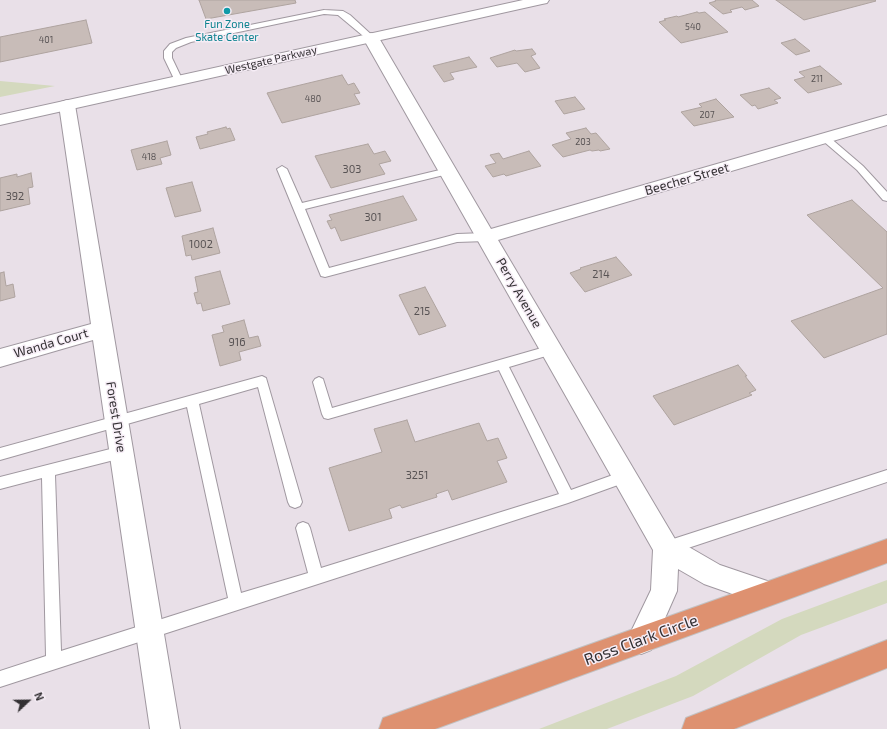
<!DOCTYPE html>
<html>
<head>
<meta charset="utf-8">
<style>
  body { margin:0 }
  #map { position:relative; width:887px; height:729px; overflow:hidden; background:#e9e0e8; font-family:"Exo 2",sans-serif }
  canvas { display:block }
  .north { position:absolute; left:8px; top:681px; width:40px; height:40px; -webkit-text-stroke:3px #f6edf6; paint-order:stroke; rotate:68deg; font-size:11px; font-weight:700; line-height:16px; text-align:center; color:#333033 }
  .north::after { content:''; display:block; margin:auto; width:14px; height:18px; background:#333033; clip-path:polygon(50% 0,100% 100%,50% 72%,0 100%) }
</style>
</head>
<body>
<div id="map">
<canvas width="887" height="729"></canvas>
<div class="north">N</div>
</div>
<script>
const ctx = document.querySelector('canvas').getContext('2d');
ctx.lineJoin = 'round';
function fill(path, color) { ctx.fillStyle = color; ctx.fill(path, 'evenodd'); }
const shape = rows => new Path2D(rows.map(r => 'M' + r).join(''));
function trace(path, color, width, dash) { ctx.strokeStyle = color; ctx.lineWidth = width; ctx.lineCap = dash ? 'butt' : 'round'; ctx.setLineDash(dash || []); ctx.stroke(path); }
function write(font, color, halo, rows, align = 'center') {
  ctx.font = font + ' "Exo 2",sans-serif'; ctx.lineWidth = 3; ctx.setLineDash([]); ctx.textBaseline = 'middle'; ctx.strokeStyle = halo; ctx.fillStyle = color; for (const [text, x, y, turn = 0] of rows) {
    ctx.save(); ctx.translate(x, y); ctx.rotate((+turn || 0) * Math.PI / 180); ctx.textAlign = isNaN(turn) ? turn : align; if (halo) ctx.strokeText(text, 0, 0); ctx.fillText(text, 0, 0); ctx.restore();
  }
}
const green = shape([
  [0,81,55,86,0,97],
  [887,580,887,603,801,635,693,696,607,729,539,729,676,676,782,619]
]);
const building = shape([
  [199,0,295,0,296,3,206,19,199,0],
  [715,0,752,0,759,6,745,10,742,7,730,10,732,12,723,14,709,3,716,1,715,0],
  [776,0,875,0,876,1,804,20,776,0],
  [697,12,699,13,705,12,728,32,681,43,659,22,666,20,664,19,677,16,678,17,697,12],
  [86,20,92,43,0,62,0,37,86,20],
  [795,39,810,51,796,55,781,43,795,39],
  [532,49,536,54,531,56,540,68,525,72,517,63,497,67,490,58,515,50,516,51,532,49],
  [469,57,477,67,450,73,454,79,444,82,433,66,469,57],
  [820,66,842,84,808,93,794,80,805,77,799,72,820,66],
  [342,75,348,85,354,83,360,93,354,94,360,104,282,123,267,93,342,75],
  [769,88,781,98,774,100,778,103,758,109,755,105,752,106,740,95,769,88],
  [575,97,585,109,564,114,555,101,575,97],
  [716,99,734,117,694,126,681,112,702,107,699,104,716,99],
  [226,127,227,129,230,128,235,140,200,149,196,137,208,134,207,132,226,127],
  [586,128,591,134,596,133,610,149,600,151,599,150,592,151,590,150,563,157,552,145,571,139,566,133,586,128],
  [167,141,171,155,160,158,162,164,137,170,131,150,167,141],
  [368,144,374,154,385,151,391,161,379,164,385,174,331,188,315,156,368,144],
  [529,151,541,166,506,176,504,174,493,177,485,166,496,163,490,155,499,153,503,159,529,151],
  [31,173,33,187,28,188,30,204,0,211,0,178,17,174,17,177,31,173],
  [192,182,201,211,175,217,166,188,192,182],
  [403,196,417,220,341,241,335,227,331,229,327,221,332,220,329,215,403,196],
  [852,200,887,232,887,334,824,358,791,321,883,288,807,215,852,200],
  [213,228,220,253,192,260,191,255,186,256,182,236,213,228],
  [616,257,632,275,585,292,570,273,581,269,580,268,616,257],
  [220,271,230,304,203,311,201,303,197,304,194,293,198,292,195,277,220,271],
  [4,272,6,286,13,284,15,297,0,301,0,273,4,272],
  [425,287,446,326,419,335,399,295,425,287],
  [244,320,249,338,258,336,261,346,239,352,241,360,220,366,212,335,224,332,222,326,244,320],
  [738,365,747,376,745,376,756,390,749,393,752,395,674,425,653,396,738,365],
  [407,420,415,442,479,423,487,441,498,438,507,458,497,461,507,482,452,500,448,490,436,494,437,497,402,508,400,505,389,509,392,518,349,531,329,468,382,452,374,429,407,420]
]);
const lane = shape([
  [324,10,343,11,350,15,375,38,371,40,368,40,338,15,324,14,191,42,176,48,172,52,172,58,183,81,182,83,176,83,164,58,164,51,170,44,186,38,324,10],
  [825,135,828,136,863,166,887,192,887,201,883,200,857,170,822,140,820,138,825,135],
  [282,166,287,169,302,203,448,168,453,171,448,174,305,209,329,268,457,234,486,233,490,234,491,237,490,240,486,241,457,242,325,277,321,276,277,169,282,166],
  [552,345,556,347,558,350,556,353,509,367,571,490,624,471,629,473,631,477,629,481,568,503,0,687,0,671,46,656,42,478,0,489,0,477,122,446,127,448,129,452,127,456,122,458,55,475,61,651,228,598,187,407,0,460,0,448,262,376,266,378,302,502,300,506,295,508,290,506,288,502,258,387,199,404,241,593,308,573,296,528,298,524,303,522,308,524,310,528,321,568,559,494,499,370,328,419,324,418,322,414,313,382,315,379,319,377,323,379,332,408,552,345],
  [887,470,887,482,667,555,662,553,660,548,662,543,667,541,887,470]
]);
const street = shape([
  [371,33,376,35,379,38,491,229,887,115,887,125,498,240,675,539,720,565,776,584,780,593,776,602,767,606,704,584,678,569,677,591,651,650,641,654,631,650,627,640,651,590,653,550,363,38,366,35,371,33],
  [67,100,73,102,75,105,180,729,150,729,93,340,0,367,0,349,91,324,59,105,61,102,67,100]
]);
const secondary = shape([
  [523,0,549,0,547,3,542,4,0,125,0,115,523,0]
]);
const highway = shape([
  [887,539,887,563,435,729,379,729,383,718,394,714,887,539],
  [887,640,887,668,734,729,682,729,686,718,887,640]
]);
const markers = [
  [227,11,4,"#0f9aa8"]
];
const farNumbernames = [
  ["540",693,27],
  ["401",46,40],
  ["211",817,79],
  ["480",313,99],
  ["207",707,115],
  ["203",583,142],
  ["418",149,157]
];
const farCulturenames = [
  ["Fun Zone",227,24],
  ["Skate Center",227,37]
];
const farStreetnames = [
  ["Westgate Parkway",271,60,-13]
];
const numberNames = [
  ["303",352,169],
  ["392",15,196],
  ["301",373,217],
  ["1002",201,244],
  ["214",601,274],
  ["215",422,311],
  ["916",237,342],
  ["3251",417,475]
];
const streetNames = [
  ["Beecher Street",687,179,-16],
  ["Perry Avenue",519,293,60],
  ["Wanda Court",51,343,-16],
  ["Forest Drive",116,417,81]
];
const nearStreetnames = [
  ["Ross Clark Circle",641,640,-20]
];
fill(green, '#d4d9be');
fill(building, '#c8bcb8');
trace(building, '#aea39f', 1);
trace(lane, '#a098a0', 2);
trace(street, '#a098a0', 2);
trace(secondary, '#a098a0', 2);
trace(highway, '#c2c1c2', 2);
fill(lane, '#fff');
fill(street, '#fff');
fill(secondary, '#fff');
fill(highway, '#de9170');
for (const [x, y, r, color] of markers) { const dot = new Path2D(); dot.arc(x, y, r, 0, 2 * Math.PI); ctx.fillStyle = color; ctx.fill(dot); trace(dot, '#f6edf6', 1.5); }
write('9px', '#585354', null, farNumbernames);
write('11px', '#0d838f', '#f6edf6', farCulturenames);
write('11px', '#333033', '#f6edf6', farStreetnames);
write('11px', '#585354', null, numberNames);
write('13px', '#333033', '#f6edf6', streetNames);
write('16px', '#333033', '#f6edf6', nearStreetnames);
</script>
</body>
</html>
